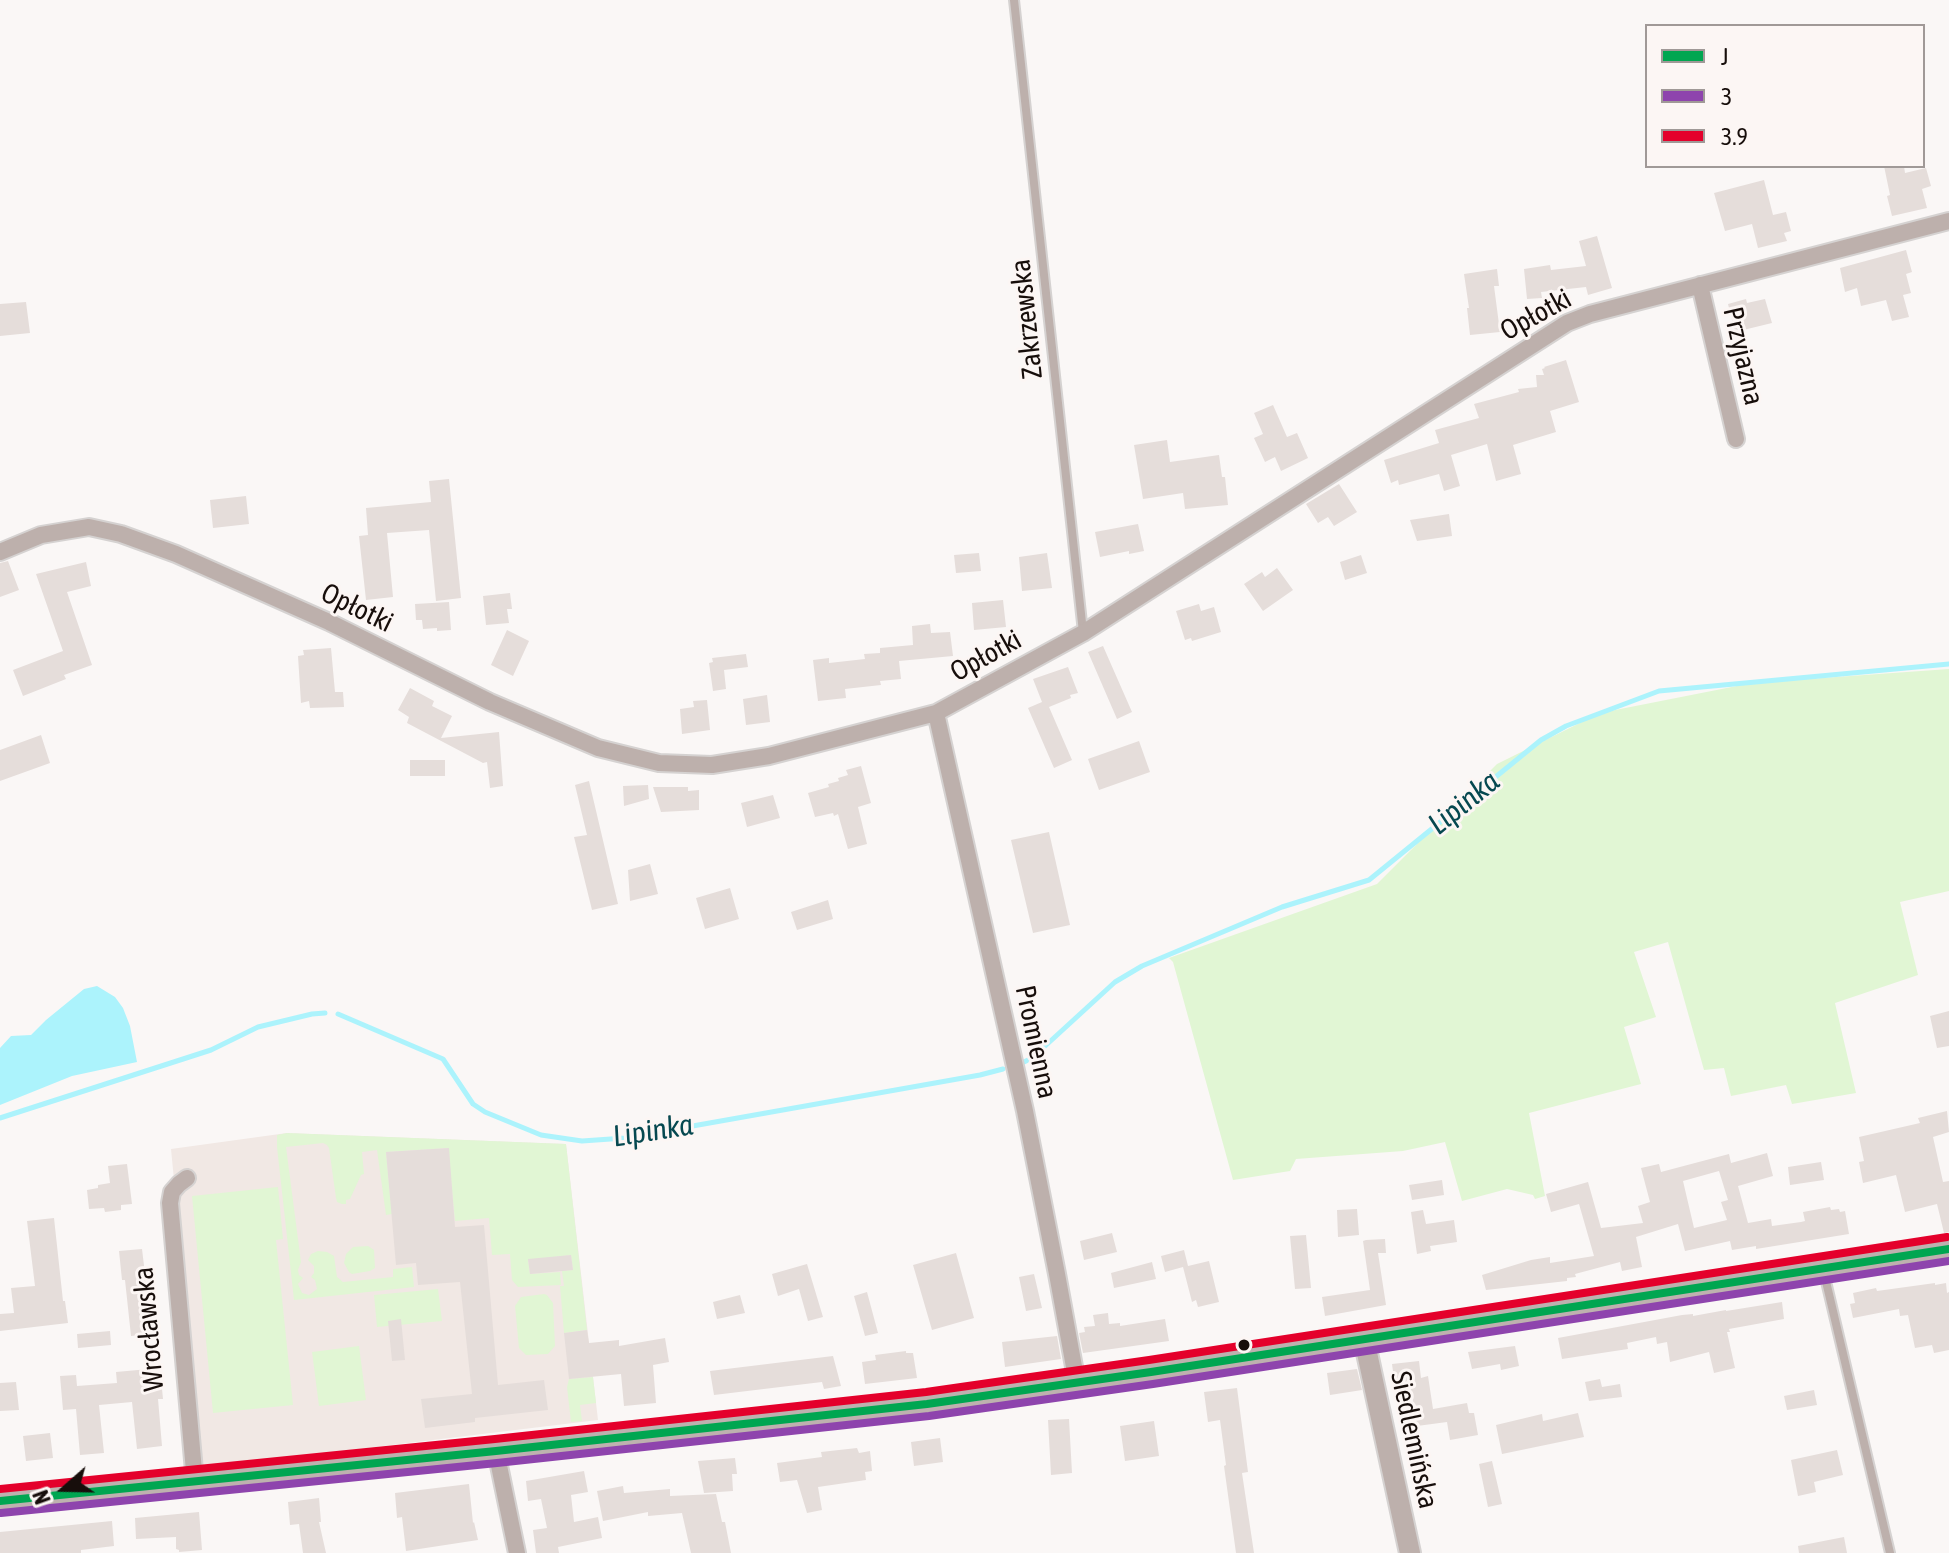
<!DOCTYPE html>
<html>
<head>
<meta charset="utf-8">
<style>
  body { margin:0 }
  #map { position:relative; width:1949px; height:1553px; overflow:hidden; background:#faf7f6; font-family:"Asap Condensed",sans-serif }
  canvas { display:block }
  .legend { position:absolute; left:1645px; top:24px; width:280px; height:144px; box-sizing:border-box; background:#fcf6f4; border:2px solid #a09997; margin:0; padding:10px 14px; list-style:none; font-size:24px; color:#170e0b }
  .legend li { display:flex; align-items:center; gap:16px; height:40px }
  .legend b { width:40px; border:2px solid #a09997 }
  .north { position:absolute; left:24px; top:1449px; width:80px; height:80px; -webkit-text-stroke:6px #fcf6f4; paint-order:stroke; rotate:250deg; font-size:22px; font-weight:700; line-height:32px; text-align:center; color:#170e0b }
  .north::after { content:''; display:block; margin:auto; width:28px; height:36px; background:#170e0b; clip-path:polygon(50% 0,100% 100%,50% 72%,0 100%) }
</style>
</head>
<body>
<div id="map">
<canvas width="1949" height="1553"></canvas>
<ul class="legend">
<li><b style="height:10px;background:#00a651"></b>J</li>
<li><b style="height:10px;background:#8e44ad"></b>3</li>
<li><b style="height:10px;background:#e4002b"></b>3.9</li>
</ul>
<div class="north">N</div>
</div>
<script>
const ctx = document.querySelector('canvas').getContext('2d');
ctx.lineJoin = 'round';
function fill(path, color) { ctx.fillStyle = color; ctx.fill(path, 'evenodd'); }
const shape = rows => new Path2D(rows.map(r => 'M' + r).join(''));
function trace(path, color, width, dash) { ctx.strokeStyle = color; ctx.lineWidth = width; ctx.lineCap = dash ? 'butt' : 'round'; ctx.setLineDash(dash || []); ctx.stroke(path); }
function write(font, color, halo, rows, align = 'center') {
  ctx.font = font + ' "Asap Condensed",sans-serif'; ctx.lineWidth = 6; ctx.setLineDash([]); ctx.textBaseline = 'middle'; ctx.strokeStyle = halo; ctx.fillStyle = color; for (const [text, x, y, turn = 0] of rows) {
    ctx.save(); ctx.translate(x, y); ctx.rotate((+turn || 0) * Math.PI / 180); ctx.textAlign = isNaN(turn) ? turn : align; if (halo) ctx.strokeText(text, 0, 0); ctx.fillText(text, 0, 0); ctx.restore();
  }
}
const built = shape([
  [287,1133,566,1144,598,1420,202,1468,171,1149]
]);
const green = shape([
  [1949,669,1949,891,1900,902,1918,975,1835,1003,1856,1093,1792,1104,1786,1085,1731,1096,1724,1068,1704,1070,1668,942,1634,952,1656,1017,1624,1027,1641,1084,1529,1113,1545,1196,1535,1199,1533,1195,1507,1189,1462,1201,1445,1142,1403,1151,1296,1159,1290,1171,1233,1180,1173,962,1169,958,1377,884,1497,764,1600,713,1752,683],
  [287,1133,566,1144,587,1330,564,1333,560,1286,564,1286,562,1271,573,1270,571,1255,528,1260,530,1274,560,1272,561,1285,518,1287,512,1280,510,1254,492,1255,489,1218,455,1221,448,1148,386,1152,392,1214,386,1215,377,1150,362,1152,364,1174,361,1175,350,1199,346,1200,346,1204,342,1204,337,1202,336,1198,329,1148,327,1145,323,1143,286,1147,301,1262,298,1270,299,1275,303,1278,298,1284,302,1293,309,1295,317,1289,315,1280,311,1277,314,1273,314,1266,308,1260,311,1254,318,1251,327,1252,334,1256,337,1277,343,1282,393,1277,393,1269,412,1267,414,1287,294,1300,277,1147,277,1135],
  [278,1187,283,1239,276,1240,293,1405,213,1413,192,1196],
  [368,1246,374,1250,375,1268,370,1271,352,1274,349,1272,344,1263,346,1254,353,1247],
  [438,1289,442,1321,377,1327,374,1295],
  [544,1294,547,1295,553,1303,555,1346,548,1354,526,1355,519,1348,515,1306,521,1297],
  [359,1346,366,1400,319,1406,312,1352],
  [593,1377,596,1403,580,1405,582,1421,571,1422,567,1387,569,1379]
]);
const water = shape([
  [97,986,115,997,123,1008,130,1026,137,1062,72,1076,0,1105,0,1048,11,1036,31,1035,46,1020,84,989]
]);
const stream = shape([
  [338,1014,443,1059,473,1104,485,1112,541,1135,582,1141,625,1138,980,1075,1003,1069],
  [1024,1062,1032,1058,1115,982,1142,966,1282,907,1369,880,1541,740,1566,726,1659,691,1949,664],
  [0,1118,211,1050,258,1027,312,1014,325,1013]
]);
const building = shape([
  [1884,166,1904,166,1905,173,1926,168,1931,186,1922,189,1927,208,1892,216,1887,196,1890,195],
  [1764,180,1773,215,1786,212,1791,231,1784,233,1787,241,1758,248,1752,224,1725,231,1714,193],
  [1597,236,1612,288,1588,295,1586,287,1541,292,1542,298,1527,299,1524,269,1550,265,1551,270,1586,266,1579,241],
  [1906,250,1912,272,1906,274,1911,293,1903,295,1909,317,1892,321,1886,300,1861,306,1857,288,1845,292,1840,268],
  [1497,269,1499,286,1494,286,1500,332,1470,335,1467,308,1469,308,1464,274],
  [1746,299,1747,303,1765,299,1772,323,1735,332,1728,304],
  [26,302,30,333,0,336,0,304],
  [1566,360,1579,402,1550,411,1556,432,1513,445,1521,474,1496,481,1487,444,1451,455,1460,486,1444,491,1439,474,1399,485,1398,480,1391,483,1384,460,1439,443,1435,430,1479,418,1474,404,1519,392,1518,389,1537,387,1536,375,1544,375,1542,369,1545,368,1544,367],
  [1273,405,1287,437,1297,433,1308,458,1281,471,1275,457,1265,462,1254,438,1263,434,1254,413],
  [1167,440,1170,462,1219,455,1222,477,1225,477,1228,505,1185,509,1183,493,1143,499,1134,445],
  [449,479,461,598,436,601,429,530,387,533,393,597,366,600,359,536,368,535,366,508,431,502,429,481],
  [1339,484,1357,512,1334,526,1328,517,1318,523,1306,504],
  [246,496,249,524,213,528,210,500],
  [1449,514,1452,536,1417,541,1410,520],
  [1138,524,1144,551,1129,554,1129,551,1100,557,1095,532],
  [979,553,981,571,956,573,954,555],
  [1047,553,1052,588,1022,591,1019,557],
  [1361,555,1367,573,1345,580,1340,562],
  [8,561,19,590,0,597,0,563],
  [86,562,91,586,67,592,92,665,64,675,66,679,23,696,13,670,63,651,36,574],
  [1277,568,1293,590,1263,611,1244,584,1262,572,1265,577],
  [510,593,512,609,507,609,509,623,486,625,483,596],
  [1003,600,1006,627,974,630,972,603],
  [449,602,451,630,437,631,437,628,423,629,422,620,416,620,415,604],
  [1199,604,1201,611,1214,607,1221,632,1192,641,1191,638,1185,640,1176,611],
  [930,624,931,633,950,632,953,656,899,661,901,679,880,681,881,685,845,689,846,698,818,701,813,660,829,658,829,663,865,659,864,654,880,653,880,648,913,645,912,626],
  [507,630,529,641,513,676,491,665],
  [1103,646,1132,712,1117,719,1088,652],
  [331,648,335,692,343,692,344,707,310,708,309,701,301,703,298,656,304,655,303,650],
  [746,654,748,667,724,670,726,689,713,691,709,663,713,662,712,658],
  [1068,667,1078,693,1070,695,1071,698,1049,707,1072,760,1054,768,1028,708,1042,702,1033,679],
  [410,688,434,701,432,706,452,716,441,738,499,732,503,786,490,788,487,762,483,763,407,723,409,717,398,710],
  [767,695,770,722,746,725,743,699],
  [707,700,710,730,682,734,680,709,694,707,693,701],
  [41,735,50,763,0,781,0,750],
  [1139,741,1150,772,1099,790,1088,759],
  [410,760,445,760,445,776,410,776],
  [861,766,871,803,858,807,867,844,848,849,838,814,834,816,833,813,815,817,808,793,829,787,828,784,839,781,838,778,848,775,846,770],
  [589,781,618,904,592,910,574,837,587,835,575,785],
  [648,785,649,799,624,806,623,786],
  [653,787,688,787,688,791,699,790,699,810,661,812],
  [773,795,780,818,747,827,741,803],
  [1049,832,1070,925,1033,933,1011,840],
  [650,864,658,894,630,901,628,870],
  [730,888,739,919,705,929,696,898],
  [828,900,833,919,797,930,791,912],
  [1949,1011,1949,1046,1937,1048,1930,1016],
  [1947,1111,1949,1132,1933,1137,1943,1182,1949,1181,1949,1232,1944,1233,1937,1204,1905,1212,1896,1175,1863,1183,1859,1162,1864,1161,1859,1137,1920,1123,1918,1118],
  [449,1148,455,1227,484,1225,498,1385,544,1380,548,1410,475,1418,475,1422,425,1428,421,1399,472,1394,460,1282,418,1285,416,1263,396,1265,386,1152],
  [1767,1153,1773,1176,1738,1186,1748,1223,1771,1219,1772,1226,1801,1222,1805,1221,1803,1212,1830,1207,1831,1210,1839,1209,1840,1212,1845,1211,1849,1234,1756,1249,1756,1246,1732,1250,1730,1241,1685,1251,1678,1224,1636,1237,1642,1267,1622,1271,1620,1262,1575,1274,1576,1277,1567,1278,1567,1281,1486,1290,1482,1275,1531,1260,1550,1257,1550,1263,1594,1256,1579,1204,1551,1212,1546,1194,1588,1182,1601,1228,1643,1223,1638,1206,1650,1202,1641,1168,1659,1164,1661,1172,1729,1154,1731,1163],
  [1719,1171,1728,1200,1721,1202,1727,1220,1694,1228,1683,1181],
  [1821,1162,1824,1180,1790,1185,1788,1167],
  [127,1164,132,1204,121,1205,121,1210,105,1212,104,1208,89,1209,87,1190,98,1188,98,1185,110,1183,108,1166],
  [1442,1180,1444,1195,1412,1200,1409,1185],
  [1357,1209,1359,1235,1338,1237,1337,1210],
  [1423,1210,1426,1224,1454,1220,1457,1242,1430,1246,1431,1251,1417,1254,1411,1212],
  [54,1218,63,1301,65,1301,68,1323,0,1331,0,1314,14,1313,11,1288,35,1286,27,1221],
  [1112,1233,1117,1252,1084,1260,1080,1241],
  [1306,1235,1311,1288,1295,1289,1290,1236],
  [1385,1239,1386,1253,1378,1253,1386,1305,1325,1316,1322,1297,1370,1290,1363,1241,1366,1240],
  [142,1249,149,1307,152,1306,155,1335,141,1337,141,1335,131,1336,125,1280,122,1280,119,1251],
  [1184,1250,1188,1266,1209,1261,1219,1302,1198,1307,1196,1300,1192,1302,1183,1267,1165,1272,1161,1256],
  [956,1253,974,1318,932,1330,913,1265],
  [571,1255,573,1270,530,1274,528,1259],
  [1152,1262,1156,1279,1114,1288,1111,1273],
  [807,1264,823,1317,808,1321,799,1289,778,1296,772,1274],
  [1034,1274,1042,1308,1026,1311,1019,1277],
  [1935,1283,1935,1285,1946,1283,1947,1293,1949,1292,1949,1350,1934,1353,1932,1345,1915,1348,1908,1315,1900,1316,1899,1309,1853,1318,1850,1304,1855,1303,1853,1293,1876,1288,1877,1291],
  [867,1292,878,1333,865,1336,854,1296],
  [740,1295,745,1313,717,1319,713,1302],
  [1782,1302,1784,1319,1729,1329,1730,1332,1727,1332,1735,1368,1714,1373,1709,1352,1670,1362,1667,1342,1657,1344,1656,1337,1627,1343,1628,1349,1562,1359,1558,1338,1682,1315,1693,1314,1693,1316,1726,1310,1726,1311],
  [1108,1313,1109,1324,1120,1323,1120,1326,1165,1319,1169,1341,1083,1353,1079,1333,1085,1332,1084,1327,1095,1326,1093,1315],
  [401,1319,405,1360,392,1361,388,1321],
  [587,1330,589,1343,619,1340,619,1346,665,1338,669,1362,653,1365,656,1403,624,1406,621,1374,569,1379,564,1333],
  [110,1331,111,1345,78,1348,77,1334],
  [1057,1336,1061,1359,1005,1367,1002,1342],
  [1515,1346,1519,1366,1501,1370,1500,1364,1472,1369,1468,1352],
  [906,1351,906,1353,913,1353,917,1378,865,1384,862,1362,876,1360,875,1355],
  [833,1356,841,1386,824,1389,822,1382,714,1395,710,1371],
  [1419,1361,1421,1378,1428,1376,1433,1409,1467,1403,1469,1413,1474,1413,1478,1435,1450,1440,1447,1422,1417,1426,1410,1384,1395,1386,1392,1364],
  [160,1368,163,1399,158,1399,162,1446,137,1449,132,1402,99,1405,104,1453,80,1455,76,1409,63,1410,60,1376,76,1375,77,1386,117,1383,116,1372],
  [1357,1369,1362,1390,1330,1395,1327,1373],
  [1600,1379,1602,1387,1620,1384,1622,1397,1589,1401,1585,1382],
  [16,1382,19,1410,0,1411,0,1383],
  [1237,1388,1248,1472,1242,1473,1254,1553,1236,1553,1224,1466,1226,1465,1220,1420,1208,1422,1204,1392],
  [1814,1390,1817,1405,1787,1410,1784,1396],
  [1578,1413,1584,1437,1502,1454,1496,1425,1542,1414,1543,1421],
  [1069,1419,1072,1473,1051,1475,1048,1420],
  [1154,1421,1159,1456,1125,1461,1120,1426],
  [50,1433,53,1458,26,1461,23,1436],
  [940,1438,943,1462,914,1466,911,1442],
  [857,1448,859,1453,870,1451,872,1471,865,1472,866,1480,818,1487,822,1510,807,1513,797,1480,780,1482,777,1463,822,1457,821,1452],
  [1837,1450,1843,1475,1814,1482,1816,1492,1798,1496,1791,1460],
  [735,1458,737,1474,732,1474,733,1491,704,1493,698,1461],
  [1492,1461,1502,1504,1488,1507,1479,1464],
  [584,1471,588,1492,571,1495,574,1522,598,1517,602,1538,558,1547,559,1553,536,1553,533,1530,547,1528,541,1499,528,1501,526,1481],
  [469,1484,473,1523,474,1522,478,1540,406,1551,402,1517,397,1518,395,1493],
  [623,1486,624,1493,670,1489,670,1496,716,1494,722,1522,725,1522,731,1553,691,1553,682,1513,648,1516,648,1512,603,1521,597,1491],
  [319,1498,321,1522,319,1522,326,1553,303,1553,299,1524,290,1525,288,1502],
  [199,1512,202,1550,179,1552,179,1550,176,1549,176,1537,136,1539,135,1518],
  [112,1521,114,1546,81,1550,81,1553,0,1553,0,1532],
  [1844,1537,1847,1553,1799,1553,1798,1546]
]);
const service = shape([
  [1014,0,1083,632],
  [1824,1273,1890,1553]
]);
const minor = shape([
  [1700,285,1736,439],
  [0,552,41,535,89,527,121,534,176,554,329,622,490,702,598,748,659,763,712,765,769,756,936,713,1083,633,1567,323,1590,314,1949,221],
  [936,713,1025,1111,1057,1274,1077,1383],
  [187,1178,179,1184,172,1192,170,1203,195,1482],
  [496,1451,517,1553]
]);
const tertiary = shape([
  [1364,1339,1410,1553]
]);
const primary = shape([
  [0,1501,496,1451,927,1404,1151,1372,1949,1249]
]);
const bus1 = shape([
  [0,1501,496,1451,927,1404,1151,1372,1949,1249]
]);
const bus2 = shape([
  [1,1513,497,1463,929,1416,1153,1384,1949,1261]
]);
const bus3 = shape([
  [0,1489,495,1439,926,1392,1149,1360,1947,1237]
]);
const markers = [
  [1244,1345,7,"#170e0b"]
];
const streetNames = [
  ["Opłotki",1536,315,-29],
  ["Zakrzewska",1027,319,-96],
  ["Przyjazna",1743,356,77],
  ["Opłotki",357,608,26],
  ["Opłotki",986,656,-29],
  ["Promienna",1036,1042,78],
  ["Wrocławska",149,1329,-95],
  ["Siedlemińska",1414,1440,78]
];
const waterNames = [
  ["Lipinka",1464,803,-39],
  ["Lipinka",653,1131,-9]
];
fill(built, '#f1e8e4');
fill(green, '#e1f6d4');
fill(water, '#acf3fc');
trace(stream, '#acf3fc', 5);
fill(building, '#e5ddda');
trace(service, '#d5d2d1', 12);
trace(minor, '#d5d2d1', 20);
trace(tertiary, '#d5d2d1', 24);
trace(primary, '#d5d2d1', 30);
trace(service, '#bdb0ac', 8);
trace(minor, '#bdb0ac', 16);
trace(tertiary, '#bdb0ac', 20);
trace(primary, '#beb1af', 26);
trace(bus1, '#00a651', 8);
trace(bus2, '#8e44ad', 8);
trace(bus3, '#e4002b', 8);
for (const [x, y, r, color] of markers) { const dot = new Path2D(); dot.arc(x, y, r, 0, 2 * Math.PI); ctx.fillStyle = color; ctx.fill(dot); trace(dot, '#fcf6f4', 3); }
write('28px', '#170e0b', '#fcf6f4', streetNames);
write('italic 30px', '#064850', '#fcf6f4', waterNames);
</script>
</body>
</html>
